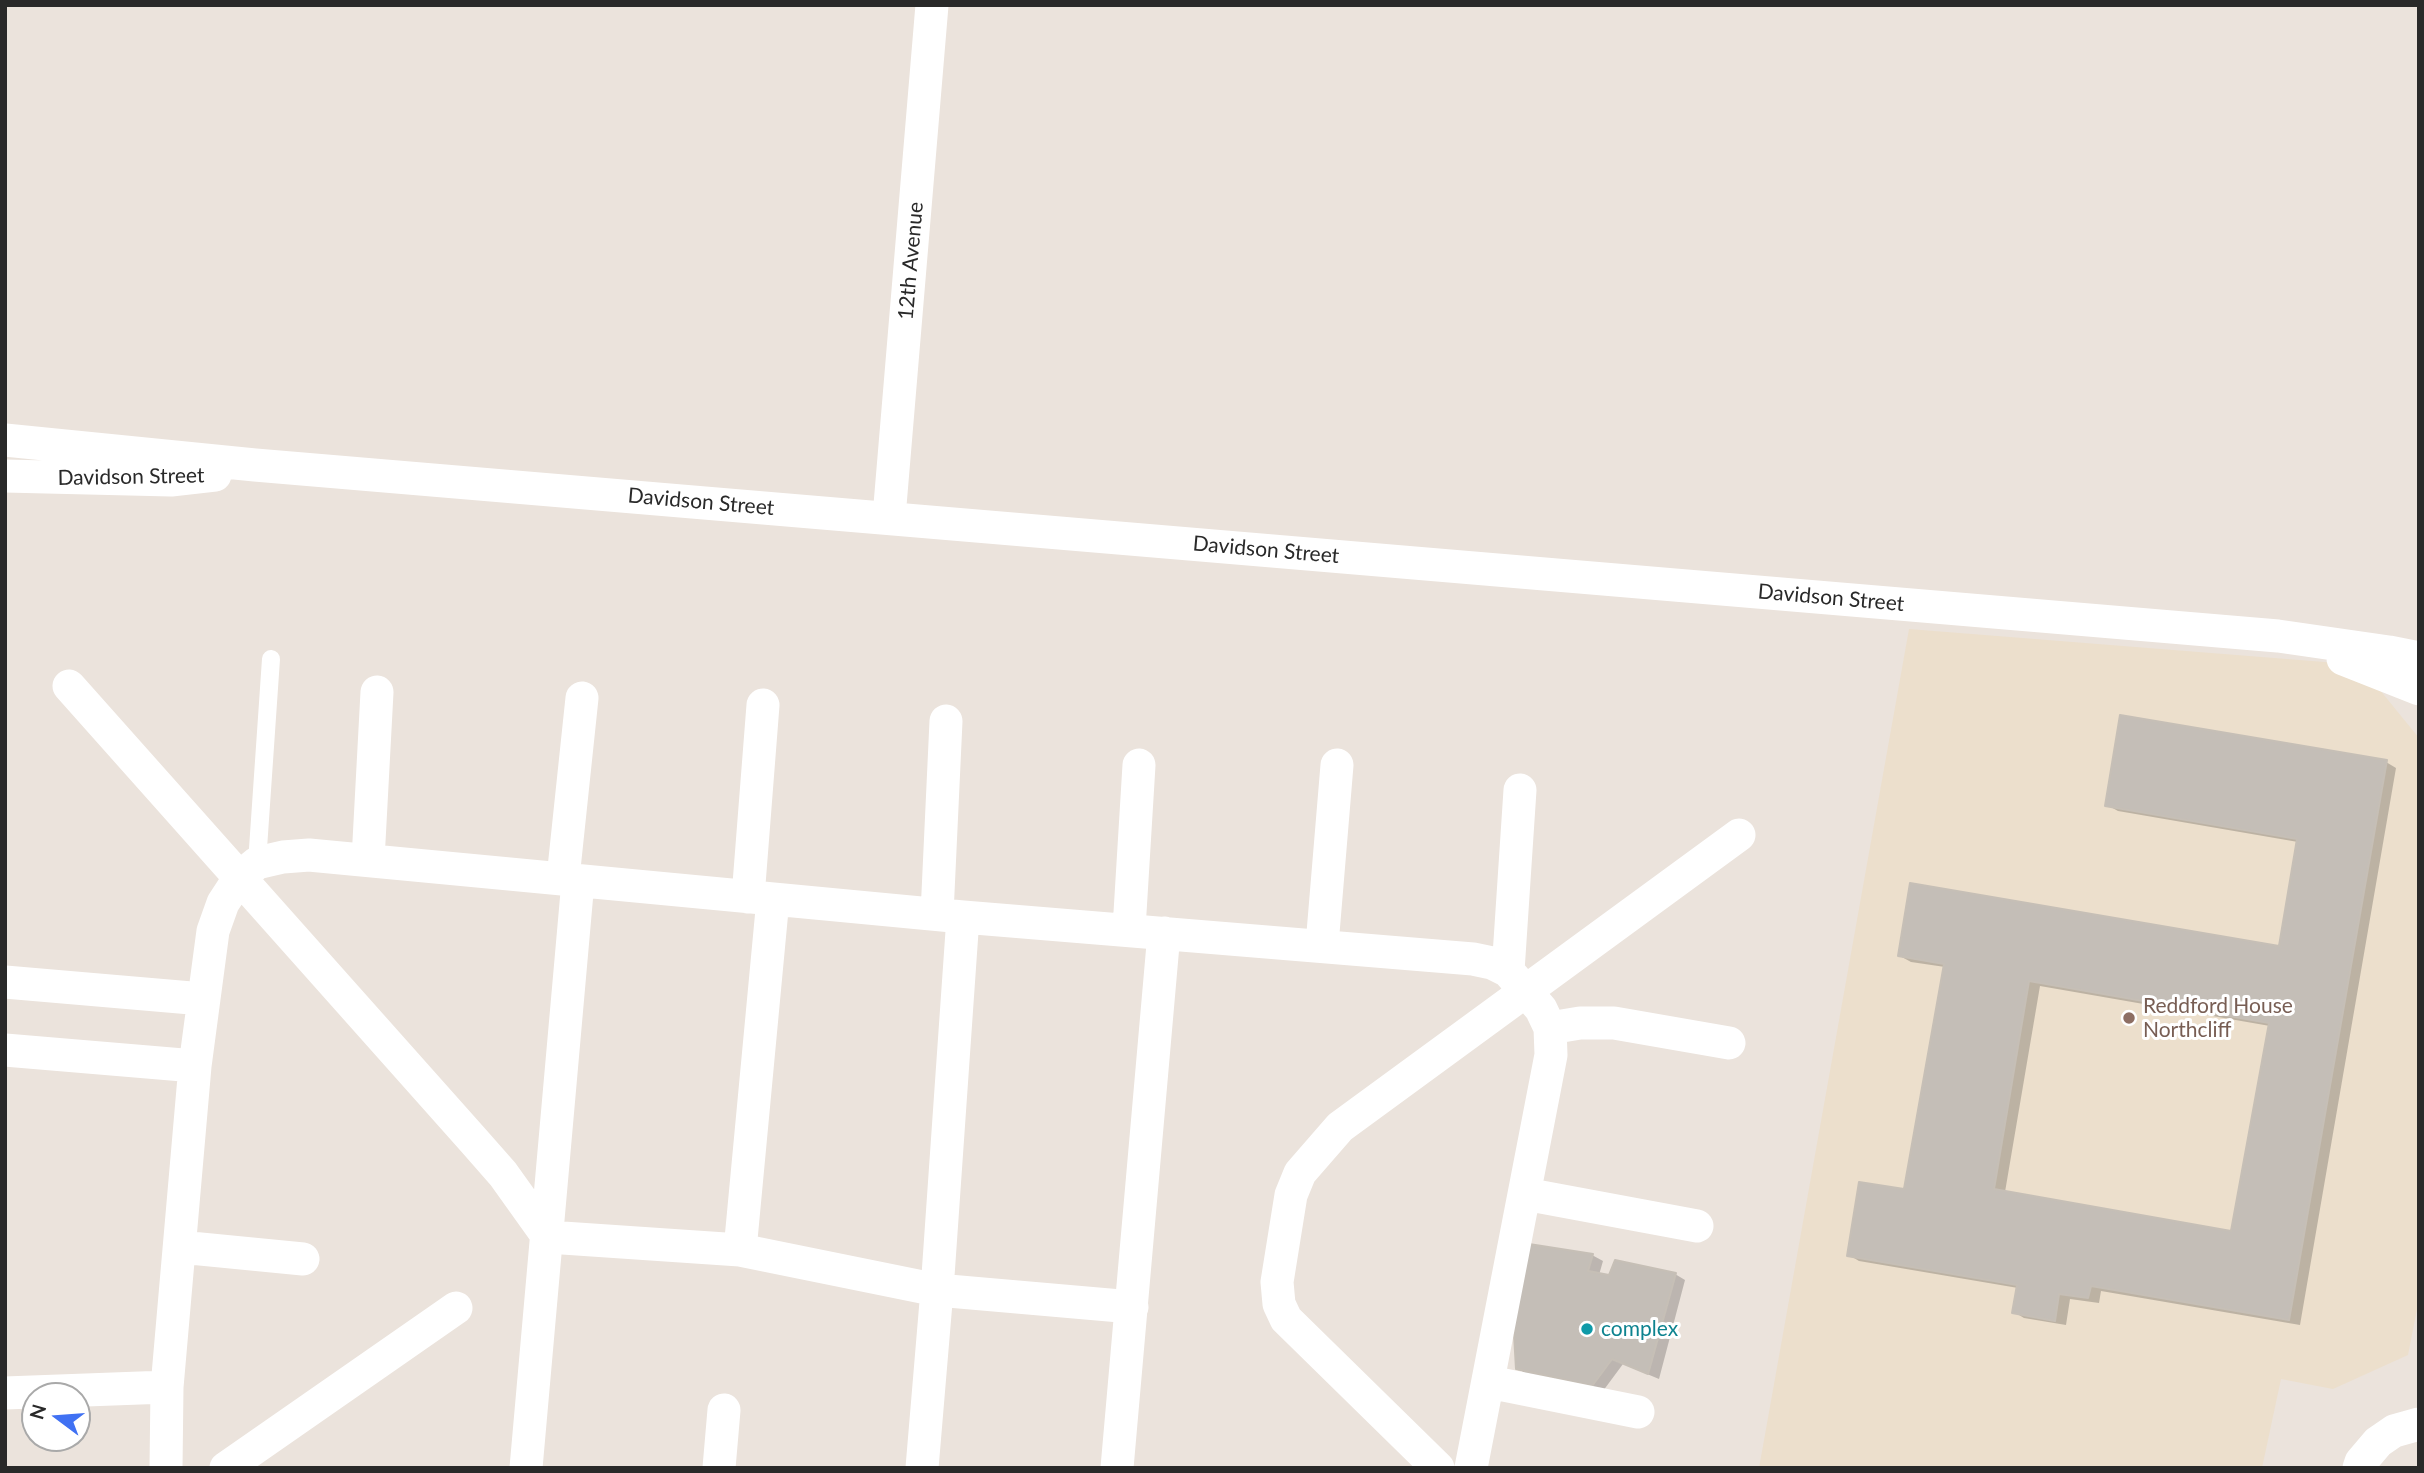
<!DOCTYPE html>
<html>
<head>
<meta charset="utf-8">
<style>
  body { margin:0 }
  #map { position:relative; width:2424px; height:1473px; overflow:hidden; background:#ebe3dc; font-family:Lato,sans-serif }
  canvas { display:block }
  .frame { position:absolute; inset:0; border:7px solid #292929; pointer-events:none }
  .north { position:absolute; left:21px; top:1382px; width:70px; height:70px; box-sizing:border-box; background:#fff; border:2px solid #a9a9a9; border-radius:50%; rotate:286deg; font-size:19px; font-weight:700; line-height:28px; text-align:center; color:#292929 }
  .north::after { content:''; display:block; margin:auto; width:24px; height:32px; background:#4071f3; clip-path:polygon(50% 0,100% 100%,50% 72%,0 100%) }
</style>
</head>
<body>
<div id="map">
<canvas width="2424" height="1473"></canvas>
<div class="frame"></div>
<div class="north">N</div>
</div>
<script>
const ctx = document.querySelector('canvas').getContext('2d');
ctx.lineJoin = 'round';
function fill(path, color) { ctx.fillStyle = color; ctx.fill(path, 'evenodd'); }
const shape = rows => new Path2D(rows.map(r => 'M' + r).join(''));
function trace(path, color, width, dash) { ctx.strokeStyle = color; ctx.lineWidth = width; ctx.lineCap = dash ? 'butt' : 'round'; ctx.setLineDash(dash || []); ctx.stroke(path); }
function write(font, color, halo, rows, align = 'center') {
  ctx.font = font + ' Lato,sans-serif'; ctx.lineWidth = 6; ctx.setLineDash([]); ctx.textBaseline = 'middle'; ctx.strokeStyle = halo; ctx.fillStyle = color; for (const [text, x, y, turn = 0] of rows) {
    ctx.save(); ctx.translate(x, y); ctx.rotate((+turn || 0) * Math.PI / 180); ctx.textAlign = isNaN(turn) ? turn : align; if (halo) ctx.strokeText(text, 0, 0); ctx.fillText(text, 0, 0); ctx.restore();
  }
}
const education = shape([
  [1909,629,2337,663,2375,684,2419,738,2419,1299,2408,1355,2333,1389,2281,1379,2262,1468,1759,1468]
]);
const shadow = shape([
  [2386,762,2396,768,2300,1325,2101,1291,2099,1303,2070,1299,2066,1325,2024,1318,2014,1312,2018,1288,1859,1261,1849,1255,1906,1191,1945,967,1911,962,1900,956,2280,948,2298,842,2118,811,2107,805],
  [2040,986,2270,1026,2232,1233,2005,1192],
  [1592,1255,1603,1261,1599,1275,1610,1277,1675,1274,1685,1280,1659,1379,1623,1364,1603,1391,1528,1375,1517,1368]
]);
const building = shape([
  [2120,715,2387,760,2289,1320,2091,1286,2088,1298,2059,1294,2055,1321,2012,1313,2017,1285,1847,1256,1859,1182,1904,1189,1944,964,1898,956,1910,883,2279,946,2297,839,2105,806,2120,715],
  [2029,981,2269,1023,2231,1231,1994,1189,2029,981],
  [1529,1244,1593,1254,1588,1271,1609,1275,1615,1260,1676,1273,1648,1374,1612,1359,1592,1386,1516,1369,1512,1299,1529,1244]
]);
const service = shape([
  [257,863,271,659]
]);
const minor = shape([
  [5,440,255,465,2278,636,2389,652,2419,658],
  [5,476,171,480,215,475],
  [889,517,932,5],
  [2343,659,2419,689],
  [69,686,474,1141,503,1174,548,1237,740,1250,937,1290,1132,1307],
  [368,860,377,692],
  [563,878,582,698],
  [748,897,763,705],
  [937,914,946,721],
  [1129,929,1139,765],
  [1322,945,1337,765],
  [1508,971,1520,790],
  [5,982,203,999],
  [1550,1028,1580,1023,1614,1023,1729,1043],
  [5,1050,195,1066],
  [1525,1194,1697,1226],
  [180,1247,303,1259],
  [740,1250,773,899],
  [1489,1382,1638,1412],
  [5,1393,167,1387],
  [166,1468,167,1387,195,1066,213,931,223,903,240,877,257,863,283,857,309,855,963,917,1473,959,1492,963,1508,971,1541,1009,1550,1028,1551,1055,1471,1468],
  [226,1468,456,1308],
  [526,1468,578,881],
  [719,1468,724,1410],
  [922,1468,937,1290,963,917],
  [1117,1468,1164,933],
  [1438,1468,1286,1319,1279,1304,1277,1282,1291,1195,1300,1173,1340,1127,1739,835],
  [2359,1468,2361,1462,2378,1442,2394,1431,2419,1424]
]);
const markers = [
  [2129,1018,7,"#8d6e63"],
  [1587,1329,7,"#0f9aa8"]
];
const streetNames = [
  ["12th Avenue",911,261,-85],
  ["Davidson Street",131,477,-1],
  ["Davidson Street",701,502,5],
  ["Davidson Street",1266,550,5],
  ["Davidson Street",1831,598,5]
];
const educationNames = [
  ["Reddford House",2143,1006],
  ["Northcliff",2143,1030]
];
const cultureNames = [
  ["complex",1601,1329]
];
fill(education, '#ecdfcc');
fill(shadow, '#0003');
fill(building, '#c4beb7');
trace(building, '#c6bfb6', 2);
trace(service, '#fff', 18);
trace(minor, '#fff', 33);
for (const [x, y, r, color] of markers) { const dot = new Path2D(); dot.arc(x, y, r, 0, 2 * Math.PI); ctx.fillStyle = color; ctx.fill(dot); trace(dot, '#fff', 2.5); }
write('21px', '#292929', '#fff', streetNames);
write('21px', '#785e54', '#fff', educationNames, 'left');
write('21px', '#0d838f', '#fff', cultureNames, 'left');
</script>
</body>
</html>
